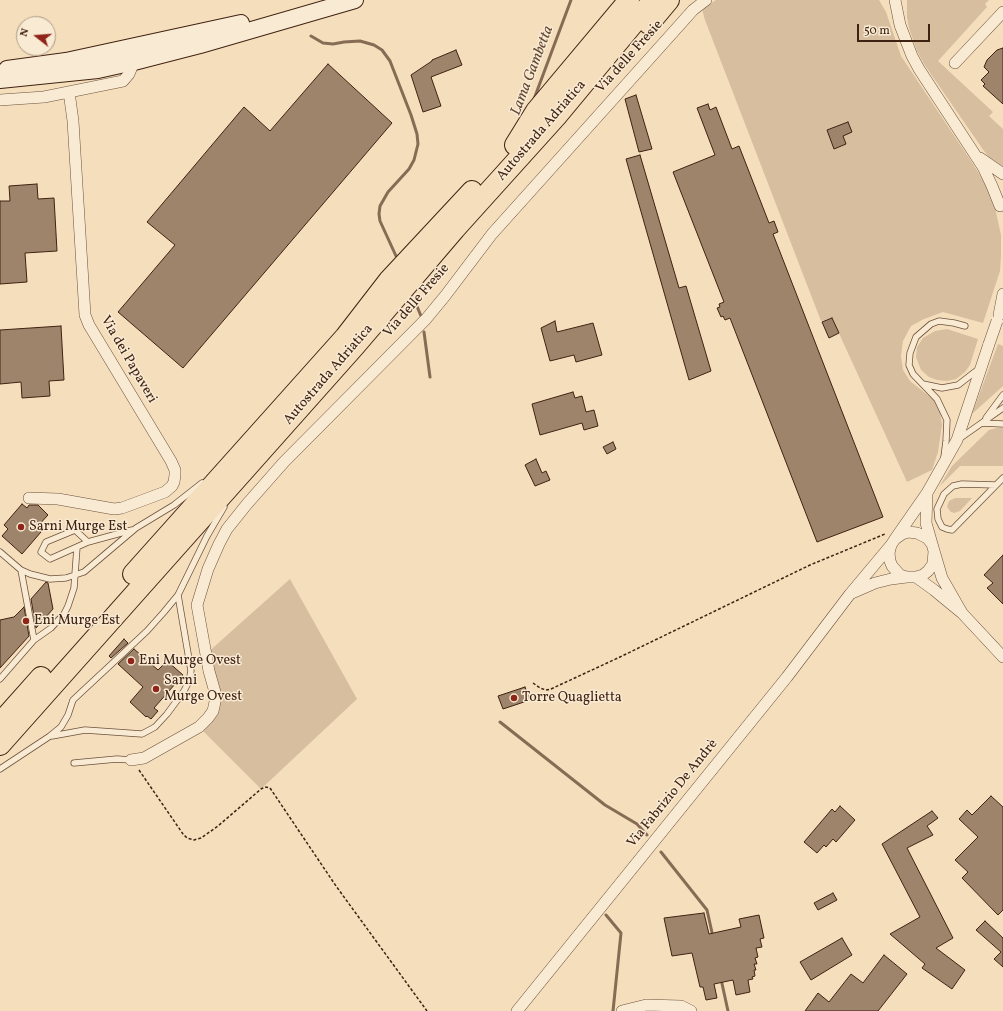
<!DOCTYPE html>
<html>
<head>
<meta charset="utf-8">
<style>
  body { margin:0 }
  #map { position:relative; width:1003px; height:1011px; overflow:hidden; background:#f5debc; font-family:Vollkorn,serif }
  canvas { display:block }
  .north { position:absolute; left:16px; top:16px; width:40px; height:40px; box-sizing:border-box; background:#f8ead3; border:1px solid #ae9a86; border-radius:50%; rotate:287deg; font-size:11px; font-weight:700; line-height:16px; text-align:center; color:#402212 }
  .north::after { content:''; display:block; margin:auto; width:14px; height:18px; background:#8f2418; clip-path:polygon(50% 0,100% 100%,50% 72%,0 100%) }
  .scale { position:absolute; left:857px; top:24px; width:73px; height:18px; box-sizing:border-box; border:2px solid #402212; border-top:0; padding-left:5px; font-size:12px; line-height:14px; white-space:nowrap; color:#402212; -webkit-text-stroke:3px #f8ead3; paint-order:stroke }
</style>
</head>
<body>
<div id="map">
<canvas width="1003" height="1011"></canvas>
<div class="north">N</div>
<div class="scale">50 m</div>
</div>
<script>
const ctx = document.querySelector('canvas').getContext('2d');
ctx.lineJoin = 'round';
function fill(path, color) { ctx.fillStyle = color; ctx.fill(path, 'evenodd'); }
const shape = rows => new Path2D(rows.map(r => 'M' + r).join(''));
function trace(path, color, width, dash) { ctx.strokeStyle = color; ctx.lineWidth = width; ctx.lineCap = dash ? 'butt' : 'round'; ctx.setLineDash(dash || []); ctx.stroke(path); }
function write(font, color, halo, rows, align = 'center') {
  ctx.font = font + ' Vollkorn,serif'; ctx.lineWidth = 3; ctx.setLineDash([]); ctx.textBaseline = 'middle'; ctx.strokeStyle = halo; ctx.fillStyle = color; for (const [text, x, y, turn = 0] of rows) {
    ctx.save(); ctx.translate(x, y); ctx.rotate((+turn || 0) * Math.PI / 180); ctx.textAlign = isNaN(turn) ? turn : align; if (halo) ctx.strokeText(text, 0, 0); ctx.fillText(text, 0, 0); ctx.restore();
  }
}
const green = shape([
  [716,0,879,0,886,12,901,56,973,164,984,182,994,203,1001,235,1001,255,1000,271,983,323,943,312,924,319,911,326,903,341,901,356,903,370,910,381,934,400,940,412,942,425,938,452,932,470,907,482,832,318,821,321,705,20,702,9],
  [907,0,989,0,985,4,987,7,938,61,993,112,989,116,1003,129,1003,167,989,157,984,151,924,64,917,51,909,28,907,17],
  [947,329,978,339,970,365,965,372,956,379,947,381,937,380,929,377,921,370,916,357,917,347,923,338,935,331],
  [998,344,1003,346,1003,386,972,414],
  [997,428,1003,428,1003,466,960,466,939,487,952,466,989,430],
  [955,498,972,498,960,511,954,513,951,512,947,507,949,501],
  [290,579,357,699,261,789,199,727,213,711,206,654]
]);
const stream = shape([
  [311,36,323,43,333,44,344,42,360,41,374,45,382,50,390,61,411,115,417,134,418,144,414,160,409,169,388,192,380,206,379,214,380,221,396,256],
  [534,99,571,0],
  [416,304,421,316],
  [424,332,430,377],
  [500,722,605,805,637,824,647,835],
  [661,852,707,910,713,937],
  [606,915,621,933,613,1011],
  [721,979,728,1011]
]);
const building = shape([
  [1003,48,1003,104,983,86,985,84,981,80,989,72,984,67,987,60,997,50,1003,48],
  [456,50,462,65,431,77,441,106,423,112,411,75,432,61,432,60,456,50],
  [328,64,392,123,183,368,118,312,175,245,147,222,244,107,270,131,328,64],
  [636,95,652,149,639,152,625,99,636,95],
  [708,104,710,110,716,107,732,149,739,146,769,223,774,221,778,232,773,234,883,517,817,542,730,318,725,320,723,316,721,317,717,308,720,307,719,304,724,302,673,172,715,155,697,108,708,104],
  [848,122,852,132,843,136,846,144,834,149,827,130,848,122],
  [640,155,679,288,686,286,711,371,689,380,626,159,640,155],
  [37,184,38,199,54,198,57,251,25,253,27,282,0,284,0,201,10,201,9,186,37,184],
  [832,318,839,333,829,338,822,322,832,318],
  [555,321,557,332,593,323,602,355,576,362,574,355,550,361,541,328,555,321],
  [61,326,64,380,49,381,50,396,22,398,21,382,0,384,0,330,61,326],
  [573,392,575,398,582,396,586,412,594,410,598,426,584,430,582,423,540,435,532,404,573,392],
  [613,442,616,449,607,454,603,447,613,442],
  [536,459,542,473,546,471,550,480,535,486,525,465,536,459],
  [22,504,27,508,29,505,38,505,48,515,36,528,41,532,22,554,2,536,8,529,4,525,22,504],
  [1003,555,1003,604,987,588,993,583,984,575,1003,555],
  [46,582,48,583,53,609,36,628,31,599,46,582],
  [24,607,29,636,0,668,0,620,14,617,24,607],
  [124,639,128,643,111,658,109,656,124,639],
  [134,649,158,670,167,661,183,675,154,708,158,711,151,719,147,716,146,717,130,702,143,687,118,664,134,649],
  [525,687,530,700,503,709,498,696,525,687],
  [991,796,1003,807,1003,910,998,915,962,878,968,872,955,860,978,837,959,819,967,810,972,815,991,796],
  [840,806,855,820,836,842,833,839,826,847,824,845,817,853,804,842,832,809,835,812,840,806],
  [932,811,938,818,927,826,933,835,907,848,953,938,936,948,965,970,952,989,922,968,925,964,890,934,920,917,882,844,932,811],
  [833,893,837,900,818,910,814,903,833,893],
  [704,913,709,934,741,927,739,919,759,915,764,938,760,939,762,947,756,948,758,957,755,958,757,964,754,964,756,970,754,970,755,976,752,977,753,979,748,980,750,992,736,995,733,980,714,984,717,998,706,1000,703,987,700,987,692,953,672,956,664,918,704,913],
  [985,921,1003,938,1003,967,994,959,1001,952,976,930,985,921],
  [842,938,852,955,811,980,800,962,842,938],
  [884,955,907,974,878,1011,805,1011,818,993,829,1002,851,974,863,983,884,955]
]);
const path = shape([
  [533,683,540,688,546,690,551,689,620,657,810,565,885,534],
  [139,770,183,834,187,838,194,840,201,838,218,826,261,789,265,787,270,788,336,886,427,1011]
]);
const lane = shape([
  [923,384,942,388,958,385,980,368],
  [986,418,1003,395],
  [982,423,1003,424],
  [959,439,1003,408],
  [944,457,946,441,947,420,937,399,913,374,909,365,910,353,916,337,931,324,939,321,954,323,965,326],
  [996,485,962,484,953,486,944,494,937,509,938,519,942,527,947,529,952,530,1003,478],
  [75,530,88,542,50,559,41,552,46,542,75,530],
  [88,542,132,530],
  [0,552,21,570,30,574,50,579,66,578,84,572,136,528,174,505,202,483],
  [21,570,34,640],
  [0,679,34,640,51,628,64,614,68,606,74,588,77,547],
  [52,736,85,730,142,734,155,727,167,714,184,691,189,681,191,671,178,595],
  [74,763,117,759,131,760],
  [0,769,50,736,61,727,68,715,73,700,147,631,164,612,178,595,207,536,224,507]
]);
const street = shape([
  [895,0,900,25,912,56,919,69,983,167,992,186,1000,206],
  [955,63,1003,12],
  [0,100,44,97,123,81,129,74,134,62],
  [980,158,1003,174],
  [999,315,1003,294],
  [927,493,926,523,932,544,942,578,962,613],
  [29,498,58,499,114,509,122,508,165,492,172,486,174,482,175,475,175,470,171,461,89,325,85,315,73,121,69,92],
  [895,539,927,493,957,440,989,344],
  [932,544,927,538,917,533,908,532,902,534,895,539,891,545,889,553,890,561,892,566,900,575,907,577,916,577,923,575,928,571,933,564,934,551],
  [916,577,934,590,962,613,1003,657],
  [852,593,875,583,891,579,907,577],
  [131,760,144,758,199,727,208,718,213,711,215,702,215,692,209,671,197,605,208,569,219,544,227,529,247,504,284,462,426,319,445,296,492,234,659,48,693,10,706,0],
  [517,1011,787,677,850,594,891,545],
  [622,1011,646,1005,681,1006,691,1011]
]);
const secondary = shape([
  [7,69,66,61,241,23],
  [0,80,98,70,134,62,200,45,355,0]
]);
const highway = shape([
  [649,24,669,0],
  [515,145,536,111,629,0],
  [133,574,345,337,389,280,472,191],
  [0,723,41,677],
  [0,745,355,346,455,229,556,117,653,0]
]);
const streetBridge = shape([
  [989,344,997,321]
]);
const markers = [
  [21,527,4,"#8f2418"],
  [26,621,4,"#8f2418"],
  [131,661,4,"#8f2418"],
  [156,689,4,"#8f2418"],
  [514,698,4,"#8f2418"]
];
const streetNames = [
  ["Via delle Fresie",630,57,-48],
  ["Autostrada Adriatica",542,131,-49],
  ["Via delle Fresie",417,301,-49],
  ["Via dei Papaveri",128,360,60],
  ["Autostrada Adriatica",329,375,-49],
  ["Via Fabrizio De Andrè",673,794,-51]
];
const poiNames = [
  ["Sarni Murge Est",29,527],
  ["Eni Murge Est",34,621],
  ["Eni Murge Ovest",139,661],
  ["Sarni",164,681],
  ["Murge Ovest",164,697],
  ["Torre Quaglietta",522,698]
];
const waterNames = [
  ["Lama Gambetta",533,71,-69]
];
fill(green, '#d6be9f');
trace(stream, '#876c55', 3);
fill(building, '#9e846a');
trace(building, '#402212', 1);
trace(lane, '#6d513c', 7);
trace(street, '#6d513c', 12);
trace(secondary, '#402212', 18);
trace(highway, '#402212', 22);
trace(path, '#402212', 1.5, [3, 2]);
trace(lane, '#f8ead3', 5.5);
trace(street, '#f8ead3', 11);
trace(secondary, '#f8ead3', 16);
trace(highway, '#f5debc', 20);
trace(streetBridge, '#6d513c', 12, []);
trace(streetBridge, '#f8ead3', 11);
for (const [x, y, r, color] of markers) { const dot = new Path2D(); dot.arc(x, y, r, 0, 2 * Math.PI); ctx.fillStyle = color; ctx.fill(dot); trace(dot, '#f8ead3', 1.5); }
write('14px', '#402212', '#f8ead3', streetNames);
write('14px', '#402212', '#f8ead3', poiNames, 'left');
write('italic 15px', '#644734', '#f8ead3', waterNames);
</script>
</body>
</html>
